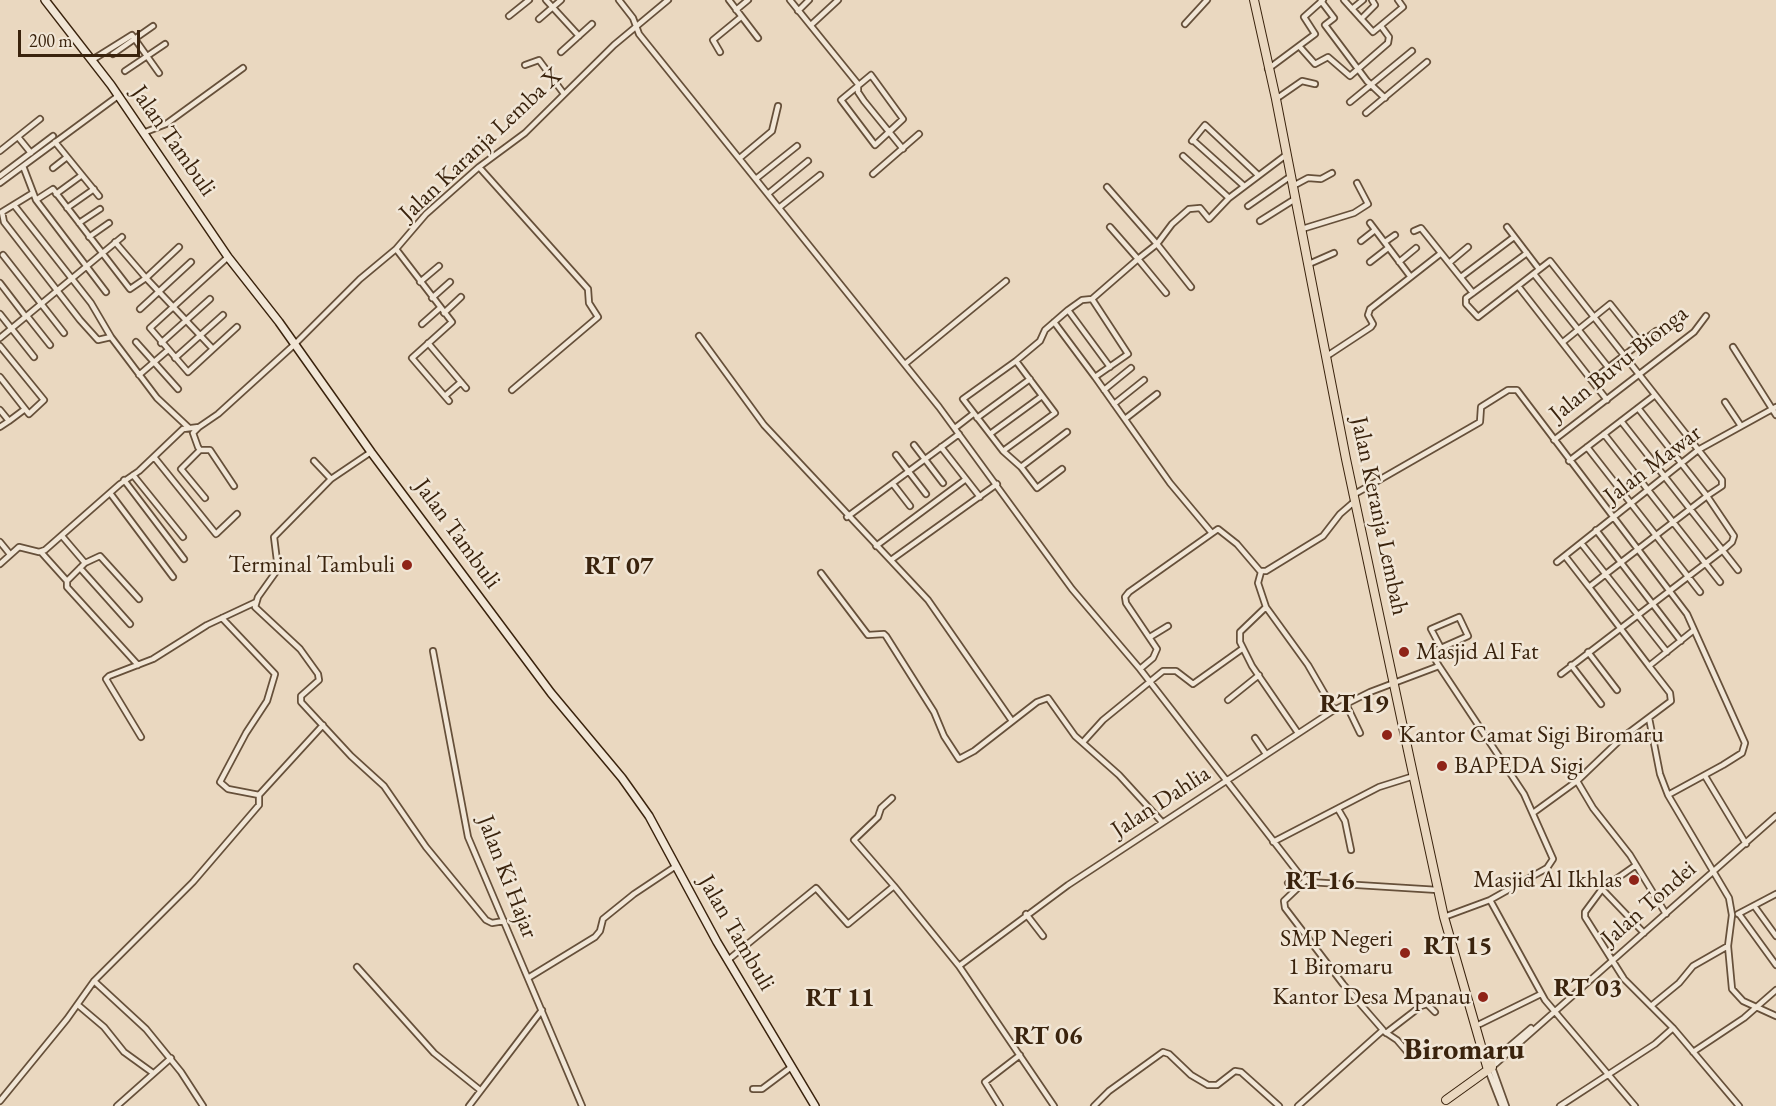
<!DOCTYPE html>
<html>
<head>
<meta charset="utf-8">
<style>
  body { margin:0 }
  #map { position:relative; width:1776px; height:1106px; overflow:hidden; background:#ead8c0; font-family:"EB Garamond",serif }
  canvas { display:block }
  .scale { position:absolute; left:18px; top:30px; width:122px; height:27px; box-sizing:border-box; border:3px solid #3a230d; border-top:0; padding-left:8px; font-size:18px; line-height:21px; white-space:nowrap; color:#3a230d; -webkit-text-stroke:4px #f1e6d6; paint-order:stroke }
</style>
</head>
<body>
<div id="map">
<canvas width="1776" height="1106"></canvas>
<div class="scale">200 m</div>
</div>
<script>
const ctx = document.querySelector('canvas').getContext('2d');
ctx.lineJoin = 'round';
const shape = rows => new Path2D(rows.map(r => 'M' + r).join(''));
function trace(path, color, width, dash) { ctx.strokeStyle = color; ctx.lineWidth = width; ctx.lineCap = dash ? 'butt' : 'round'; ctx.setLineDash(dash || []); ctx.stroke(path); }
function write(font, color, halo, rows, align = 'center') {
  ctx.font = font + ' "EB Garamond",serif'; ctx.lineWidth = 5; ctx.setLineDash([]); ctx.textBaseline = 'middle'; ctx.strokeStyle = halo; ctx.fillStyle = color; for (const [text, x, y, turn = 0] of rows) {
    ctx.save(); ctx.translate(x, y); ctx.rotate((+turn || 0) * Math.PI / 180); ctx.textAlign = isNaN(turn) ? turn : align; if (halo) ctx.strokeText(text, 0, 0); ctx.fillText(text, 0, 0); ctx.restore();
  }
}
const street = shape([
  [546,0,579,36],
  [619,0,633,18,639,34,939,407,1072,589,1140,669,1299,874,1309,882,1438,890],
  [729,0,758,38],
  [790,0,858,84,858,92,864,101,903,149],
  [1344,0,1373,32,1403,7,1398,0],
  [1321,1,1334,18,1325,25,1367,81,1385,98],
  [1352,9,1363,0],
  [736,10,748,0],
  [798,11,809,0],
  [509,16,529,0],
  [539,19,561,0],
  [1361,19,1375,5,1372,0],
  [1185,24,1207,0],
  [811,25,838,0],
  [1299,46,1315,64,1328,57,1350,76,1388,43,1389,37,1381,26],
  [561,52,592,24],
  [720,52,713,40,741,17],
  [113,54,153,26],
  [92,60,132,35,159,73],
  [525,65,539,60,564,94],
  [1268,69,1315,34,1304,17,1323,0],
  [125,71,165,44],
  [871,75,903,119,875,145,841,100,871,75],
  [1276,99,1302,81,1315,84],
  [1350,102,1412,51],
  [1366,113,1427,62],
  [143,133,166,124,243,68],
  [18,137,31,153],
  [1192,141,1205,125,1257,174],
  [55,142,99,196],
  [1195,142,1243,185],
  [0,151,40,119],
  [1183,156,1229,198,1286,155],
  [741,157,772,131,778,106],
  [23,166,36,200,106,292],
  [479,167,588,289,589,303,598,317,512,390],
  [53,168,67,157],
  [873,174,919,134],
  [0,176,53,136],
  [757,178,797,146],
  [0,183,118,96],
  [1293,186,1308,178,1321,179,1332,173],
  [1107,187,1157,244,1138,259,1166,293],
  [33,193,2,212,4,222,80,320,98,340,111,337,157,398,188,427],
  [769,193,808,161],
  [56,194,82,175],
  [36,200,53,189,130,289,146,278,213,349,237,327],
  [14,205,91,303,111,337],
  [1248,206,1291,176],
  [780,207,820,175],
  [67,208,94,189],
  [1260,221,1295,199],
  [79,223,100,209],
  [1370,223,1410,276],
  [1507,227,1539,269],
  [1302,229,1354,213,1368,204,1357,183],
  [1414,231,1421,228,1473,293],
  [89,237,109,223],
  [1361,241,1375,230],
  [115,242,146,278,179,247],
  [1385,242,1395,235],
  [396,249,452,322,412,358,449,401],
  [1527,253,1466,298,1466,304,1478,317,1550,261,1722,480,1722,486,1707,496,1734,536,1732,542,1723,550,1561,674],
  [3,255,64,333],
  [1370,262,1388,248],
  [1399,262,1416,248],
  [1449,263,1468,247],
  [1309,264,1334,253],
  [1534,274,1608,367],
  [1461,277,1514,237],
  [420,282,439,266],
  [0,283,26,317],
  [1518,286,1607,400],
  [1191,287,1157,244,1172,224,1189,209,1200,208,1209,219,1229,198],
  [432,298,450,282],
  [1092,299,1128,354,1095,377,1170,483,1211,532],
  [140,309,191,262],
  [1068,310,1110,367],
  [444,313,461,297],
  [0,314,34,357],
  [27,316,50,345],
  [1054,322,1095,377],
  [422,324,440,308],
  [699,336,764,425,928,600,1012,721],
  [0,338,122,237],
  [136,342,178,389],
  [1563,342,1610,304,1641,343],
  [161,343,210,299],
  [428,343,466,388],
  [0,346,44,400,29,414,0,377],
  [1733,347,1776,415],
  [213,349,188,372,150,328,228,257],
  [1327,356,1371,327,1373,324,1368,315,1370,309,1440,254],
  [175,358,223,315],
  [1016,361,1040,341,1045,330,1068,310,1082,300,1092,299,1138,259,1110,227],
  [905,364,1006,281],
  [139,375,168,350],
  [1592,380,1656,331],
  [1104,390,1131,368],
  [445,396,461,382],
  [1725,402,1741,426],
  [1114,404,1144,380],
  [1638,408,1707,496,1589,587,1649,666,1694,630],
  [0,410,9,421,25,409],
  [977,418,1030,379],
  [1125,419,1157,394],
  [1621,421,1738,570],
  [0,427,9,421],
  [199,427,193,433,198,447,200,450,210,450,234,486],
  [955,428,973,414],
  [990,434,1042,396],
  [1604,434,1720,582],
  [1554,440,1694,332,1706,316],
  [914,445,943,483],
  [941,447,980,497],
  [1587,447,1700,592],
  [200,450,181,469,205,498],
  [1003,451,1055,413,1016,361,963,399,1003,451,1021,467,1037,488,1062,469],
  [371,452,331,479,274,537,278,569,258,597,255,607,300,649,318,674,319,680,301,696,301,702,351,756,384,786,426,847,486,920,492,923,504,921],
  [896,455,926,494],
  [154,457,216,534,237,514],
  [314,461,331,479],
  [1569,461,1655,395],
  [1021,467,1067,432],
  [133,475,183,537],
  [124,480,184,559],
  [893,484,910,506],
  [110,493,173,577],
  [1353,495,1480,422,1481,407,1508,390,1517,390,1687,614,1745,743,1742,753,1723,765,1668,795,1729,898,1732,915,1728,946,1732,989,1743,1001,1776,1016],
  [847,517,959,434],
  [1596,530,1681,641],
  [62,536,85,563,100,556,139,599],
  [0,542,9,553],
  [1581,543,1667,652],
  [876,546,966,479],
  [41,552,67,581,85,563],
  [1565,556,1589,587],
  [891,560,997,484],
  [1557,562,1698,450,1776,407],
  [0,564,19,547,39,552,45,550,120,484,139,471,183,429,199,427,218,414,295,344,360,279,396,249,426,214,479,167,525,133,614,45,668,0],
  [80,568,130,624],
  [1261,572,1258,583,1266,607,1240,632,1240,642,1252,666,1298,733],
  [821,573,868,635,884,634,886,636,934,712,944,736,959,759,974,751,1037,702,1048,698,1075,736,1119,775,1162,822],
  [67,581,67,587,138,665],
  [1266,607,1308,665,1334,710],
  [222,618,275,674,267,701,246,733,220,782,228,789,259,795],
  [1150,637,1168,626],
  [433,651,468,837,582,1106],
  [1588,652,1617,690],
  [1571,665,1601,704],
  [1439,666,1431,652,1441,648,1468,636,1459,617,1431,629,1441,648],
  [1140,669,1153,658,1157,649,1126,603,1125,597,1129,592,1218,529,1237,544,1260,571,1266,571,1323,536,1340,514,1355,501],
  [1228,700,1259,675],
  [1346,704,1360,733],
  [1649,718,1660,774,1668,795],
  [141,737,106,679,109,676,153,659,207,625,256,602],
  [1255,738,1266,754],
  [1084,741,1103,720,1163,671,1176,671,1193,684,1242,649],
  [1705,776,1746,844],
  [1577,781,1593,808,1630,855,1666,914],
  [892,798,881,808,878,817,854,840,894,886],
  [1338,809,1345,821,1351,850],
  [1533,813,1577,781,1623,737,1671,701,1670,693,1649,666],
  [1273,842,1379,787,1414,776],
  [1636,865,1602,889,1585,912,1585,917,1624,979,1673,1028,1739,1106],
  [1288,883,1299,874],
  [1602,889,1644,933],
  [1490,900,1545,1000,1635,1106],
  [1755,907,1776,936],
  [1026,914,1043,936],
  [1738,914,1776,894],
  [1739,914,1776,965],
  [728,960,816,888,848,924,894,886,959,966,1054,1106],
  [959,966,1068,885,1334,710,1370,692,1439,666,1524,794,1553,859,1547,868,1490,900,1444,917],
  [357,967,434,1053,480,1090],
  [528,978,595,937,600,931,603,919,634,894,676,866],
  [94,981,146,1029,181,1072,203,1106],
  [78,1005,104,1027,124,1052,153,1073],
  [1651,1006,1679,983,1693,966,1728,946],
  [1480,1024,1541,994],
  [1385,1032,1397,1040,1409,1054],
  [1386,1033,1421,1006,1427,1004,1435,1012],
  [1693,1052,1744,1018,1776,990],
  [1491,1062,1531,1028],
  [1488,1070,1502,1106],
  [753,1089,762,1089,790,1068],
  [0,1101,67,1019,94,981,193,882,259,805,259,795,323,725],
  [117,1106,171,1058],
  [469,1106,542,1010],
  [1000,1106,985,1082,1020,1055],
  [1094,1106,1109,1091,1163,1052,1169,1054,1191,1075,1208,1085,1217,1085,1235,1071,1241,1072,1279,1106],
  [1298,1106,1383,1030,1343,984,1285,908,1284,901,1305,881],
  [1506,1106,1492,1067,1776,816],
  [1560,1106,1655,1044,1673,1028]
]);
const secondary = shape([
  [45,0,111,85,228,257,279,322,371,452,551,693,622,778,649,816,717,942,815,1106]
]);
const primary = shape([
  [1254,0,1276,99,1346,459,1410,760,1444,917,1488,1070],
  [1446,1100,1492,1067,1489,1055]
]);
const markers = [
  [407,565,6,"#8f2418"],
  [1404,652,6,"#8f2418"],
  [1387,735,6,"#8f2418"],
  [1442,766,6,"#8f2418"],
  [1634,880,6,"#8f2418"],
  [1405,953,6,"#8f2418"],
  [1483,997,6,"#8f2418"]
];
const streetNames = [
  ["Jalan Tambuli",173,141,55],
  ["Jalan Karanja Lemba X",481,145,-43],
  ["Jalan Buvu Bionga",1619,364,-39],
  ["Jalan Mawar",1653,465,-37],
  ["Jalan Keranja Lembah",1379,516,78],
  ["Jalan Tambuli",457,534,54],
  ["Jalan Dahlia",1161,802,-33],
  ["Jalan Ki Hajar",507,877,69],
  ["Jalan Tondei",1649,904,-41],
  ["Jalan Tambuli",736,933,60]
];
const poiNames = [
  ["Terminal Tambuli",395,565],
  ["Masjid Al Fat",1416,652,"left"],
  ["Kantor Camat Sigi Biromaru",1399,735,"left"],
  ["BAPEDA Sigi",1454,766,"left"],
  ["Masjid Al Ikhlas",1622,880],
  ["SMP Negeri",1393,939],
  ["1 Biromaru",1393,967],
  ["Kantor Desa Mpanau",1471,997]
];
const neighbourhoodNames = [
  ["RT 07",619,567],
  ["RT 19",1354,705],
  ["RT 16",1320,882],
  ["RT 15",1458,947],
  ["RT 03",1588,989],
  ["RT 11",840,999],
  ["RT 06",1048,1037]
];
const districtNames = [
  ["Biromaru",1464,1051]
];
trace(street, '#66503a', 8);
trace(secondary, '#3a230d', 10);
trace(primary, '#3a230d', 10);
trace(street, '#f1e6d6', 4.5);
trace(secondary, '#f1e6d6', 7);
trace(primary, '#ead8c0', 8);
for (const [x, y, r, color] of markers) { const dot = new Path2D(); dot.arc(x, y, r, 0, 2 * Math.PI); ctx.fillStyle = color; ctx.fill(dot); trace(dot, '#f1e6d6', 2); }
write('24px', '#3a230d', '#f1e6d6', streetNames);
write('24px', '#3a230d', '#f1e6d6', poiNames, 'right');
write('bold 26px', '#3a230d', '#f1e6d6', neighbourhoodNames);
write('bold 30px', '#3a230d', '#f1e6d6', districtNames);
</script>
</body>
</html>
